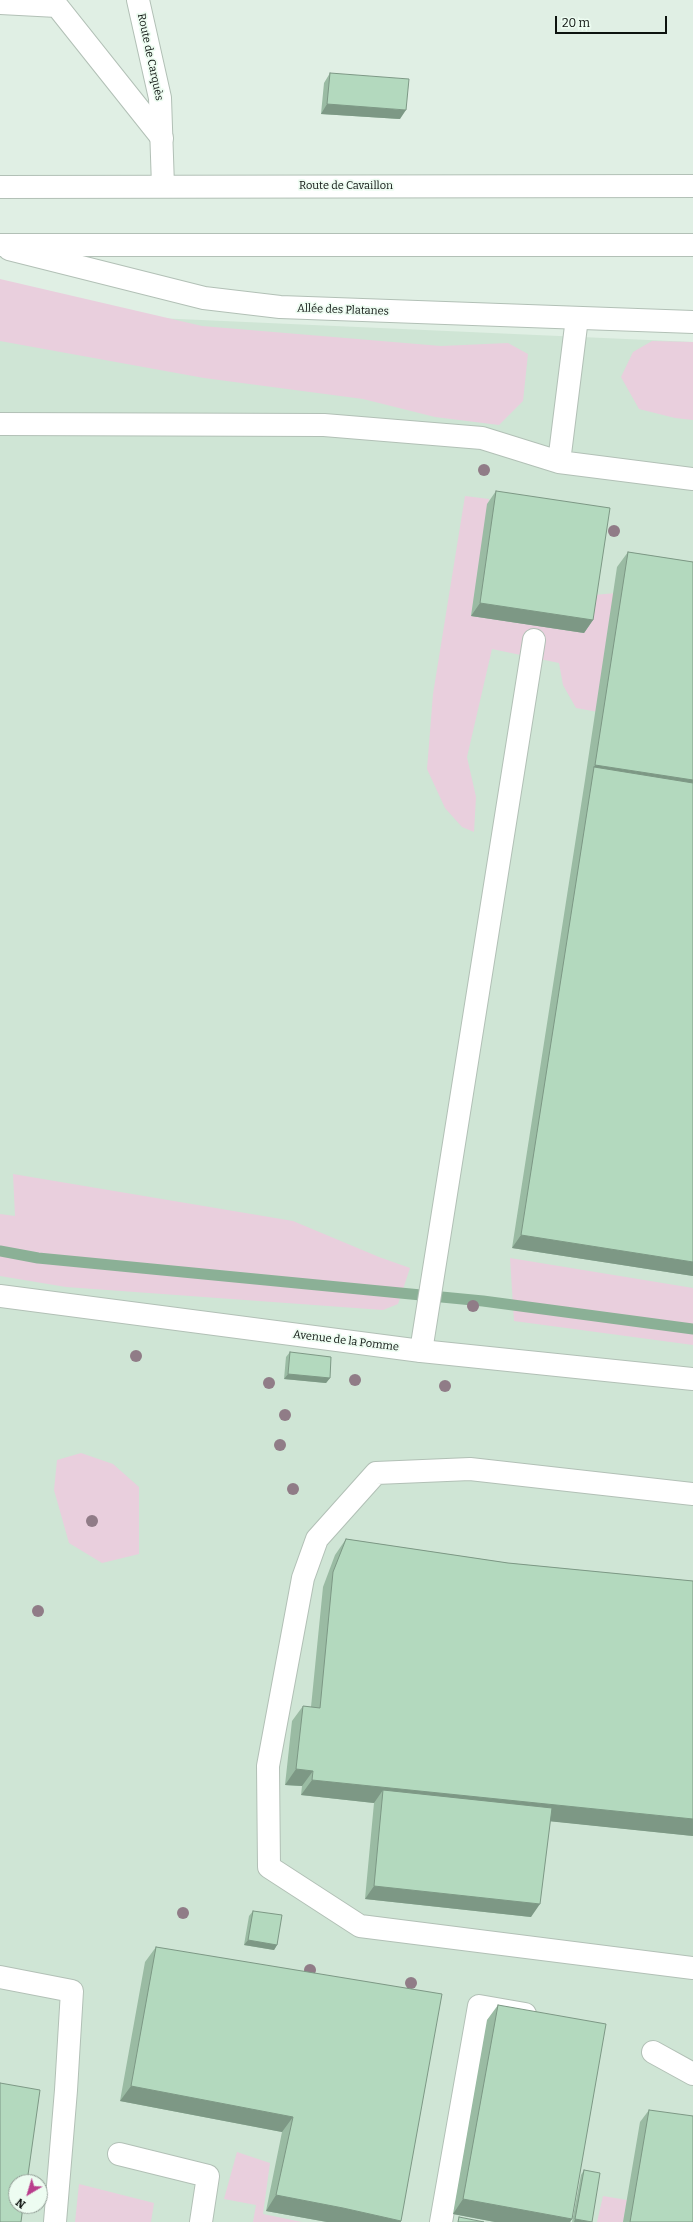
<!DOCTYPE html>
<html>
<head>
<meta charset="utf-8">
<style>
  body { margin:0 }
  #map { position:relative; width:693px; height:2222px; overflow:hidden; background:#e0efe4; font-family:Bitter,serif }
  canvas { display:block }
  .north { position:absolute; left:8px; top:2174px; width:40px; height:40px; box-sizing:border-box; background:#edfcf1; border:1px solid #939f97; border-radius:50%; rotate:218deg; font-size:11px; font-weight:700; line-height:16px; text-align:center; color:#0d130f }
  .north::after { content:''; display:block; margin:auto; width:14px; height:18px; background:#b93d8c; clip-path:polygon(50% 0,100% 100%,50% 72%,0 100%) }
  .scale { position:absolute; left:555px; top:16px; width:112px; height:18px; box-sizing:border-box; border:2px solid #0d130f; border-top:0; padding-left:5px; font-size:12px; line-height:14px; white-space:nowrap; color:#0d130f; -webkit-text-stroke:3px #edfcf1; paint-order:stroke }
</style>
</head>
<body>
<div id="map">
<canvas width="693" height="2222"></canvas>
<div class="north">N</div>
<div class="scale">20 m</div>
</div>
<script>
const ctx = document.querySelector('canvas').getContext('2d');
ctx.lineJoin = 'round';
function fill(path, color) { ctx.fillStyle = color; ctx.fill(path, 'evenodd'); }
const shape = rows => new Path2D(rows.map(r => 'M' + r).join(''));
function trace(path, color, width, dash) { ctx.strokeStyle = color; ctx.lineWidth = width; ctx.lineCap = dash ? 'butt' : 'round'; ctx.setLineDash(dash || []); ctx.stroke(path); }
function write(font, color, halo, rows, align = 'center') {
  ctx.font = font + ' Bitter,serif'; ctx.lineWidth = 3.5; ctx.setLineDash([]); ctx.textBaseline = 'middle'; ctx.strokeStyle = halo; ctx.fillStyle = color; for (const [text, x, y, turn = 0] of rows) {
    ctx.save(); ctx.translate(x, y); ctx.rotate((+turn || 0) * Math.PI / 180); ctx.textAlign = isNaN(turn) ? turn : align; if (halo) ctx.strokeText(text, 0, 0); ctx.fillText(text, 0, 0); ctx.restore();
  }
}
const built = shape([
  [0,311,693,342,693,2222,0,2222],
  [16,2182,40,2182,40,2206,16,2206]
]);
const green = shape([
  [0,279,202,326,441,346,508,343,528,354,523,401,499,425,435,417,363,399,204,378,0,341],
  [652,341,693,342,693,420,675,418,639,409,621,377,633,352],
  [465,496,489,499,471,616,593,595,617,593,598,712,576,708,563,685,559,663,492,649,467,757,476,797,474,832,462,827,445,808,427,769,433,694],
  [13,1174,293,1221,379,1257,410,1268,398,1304,383,1310,66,1287,0,1276,0,1214,15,1216],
  [510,1258,693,1288,693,1345,514,1321],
  [81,1453,113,1464,139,1487,139,1554,102,1563,69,1543,54,1490,57,1460],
  [237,2152,270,2163,263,2214,302,2222,253,2222,256,2205,224,2199],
  [79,2184,154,2203,151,2222,75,2222],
  [603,2196,627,2200,623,2222,597,2222]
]);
const stream = shape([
  [0,1251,38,1258,483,1301,693,1329]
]);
const lane = shape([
  [0,3,57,6,162,138],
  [577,318,559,462,693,479],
  [0,424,324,425,482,438,559,462],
  [421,1351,534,640],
  [693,1494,470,1469,376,1473,317,1539,303,1578,268,1766,269,1867,360,1926,693,1968],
  [0,1977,72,1991,66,2090,55,2222],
  [653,2052,693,2074],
  [119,2154,208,2176,201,2222],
  [441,2222,479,2006,525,2014]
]);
const street = shape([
  [138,0,160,98,163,186],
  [9,249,204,298,280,307,693,322],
  [0,1296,421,1351,693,1379]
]);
const primary = shape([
  [0,187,693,186],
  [0,245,693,245]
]);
const trees = [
  [484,470],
  [614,531],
  [473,1306],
  [136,1356],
  [355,1380],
  [269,1383],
  [445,1386],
  [285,1415],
  [280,1445],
  [293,1489],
  [92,1521],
  [38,1611],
  [183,1913],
  [310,1970],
  [411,1983]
];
const wall = shape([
  [330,73,400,119,321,114,324,83],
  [496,491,593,620,584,633,471,616,487,504],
  [628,552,693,562,693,1276,512,1248,585,780,617,567],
  [290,1352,330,1378,326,1383,284,1379,286,1357],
  [346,1539,508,1563,693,1581,693,1836,550,1821,531,1917,365,1899,374,1803,301,1795,302,1786,285,1785,292,1721,303,1706,311,1707,323,1587,335,1555],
  [253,1911,277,1945,274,1950,244,1945,249,1916],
  [156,1947,401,2222,327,2222,266,2211,282,2132,120,2101,145,1962],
  [498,2005,572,2219,570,2222,495,2222,453,2214,487,2020],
  [649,2110,693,2222,623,2222,640,2122],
  [584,2170,592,2222,572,2222,581,2175]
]);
const shadedWall = shape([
  [327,104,406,110,400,119,321,114],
  [480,603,593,620,584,633,471,616],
  [595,765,693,780,693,797,594,767],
  [521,1235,693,1262,693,1276,512,1248],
  [288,1374,330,1378,326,1383,284,1379],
  [296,1769,313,1771,302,1786,285,1785],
  [312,1780,693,1819,693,1836,382,1804,383,1790,374,1803,301,1795],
  [374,1886,540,1904,531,1917,365,1899],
  [248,1940,277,1945,274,1950,244,1945],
  [131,2086,293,2117,282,2132,120,2101],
  [276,2195,343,2208,401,2221,401,2222,327,2222,266,2211],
  [463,2199,572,2219,570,2222,495,2222,453,2214],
  [575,2219,592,2222,574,2222]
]);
const building = shape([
  [330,73,409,79,406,110,327,104,330,73],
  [496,491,610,508,593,620,480,603,496,491],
  [628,552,693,562,693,780,595,765,628,552],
  [594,767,693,783,693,1262,521,1235,594,767],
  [290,1352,331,1357,330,1378,288,1374,290,1352],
  [346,1539,508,1563,693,1581,693,1819,312,1780,313,1771,296,1769,303,1706,320,1708,333,1572,346,1539],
  [383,1790,552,1808,540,1904,374,1886,383,1790],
  [253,1911,282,1915,277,1945,248,1940,253,1911],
  [156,1947,442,1994,401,2221,343,2208,276,2195,293,2117,131,2086,156,1947],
  [498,2005,606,2024,572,2219,463,2199,498,2005],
  [0,2083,40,2090,27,2182,16,2182,16,2206,23,2206,21,2222,0,2222,0,2083],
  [649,2110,693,2116,693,2222,630,2222,649,2110],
  [584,2170,600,2173,592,2222,575,2219,584,2170],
  [459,2217,484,2222,458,2222,459,2217]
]);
const streetNames = [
  ["Route de Carquès",150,57,78],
  ["Route de Cavaillon",346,186],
  ["Allée des Platanes",343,310,2],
  ["Avenue de la Pomme",346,1341,7]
];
fill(built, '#cfe5d5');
fill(green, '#e9cfdd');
trace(stream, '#8bb096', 11);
trace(lane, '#b2c0b6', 24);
trace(street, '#b2c0b6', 24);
trace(primary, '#b2c0b6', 24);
trace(lane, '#fff', 22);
trace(street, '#fff', 22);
trace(primary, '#fff', 22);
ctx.fillStyle = '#907c87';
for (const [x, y] of trees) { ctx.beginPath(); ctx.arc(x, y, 6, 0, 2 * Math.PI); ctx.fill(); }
fill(wall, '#9abba3');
fill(shadedWall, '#7d9885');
fill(building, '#b3d9be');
trace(building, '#7d9885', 1);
write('11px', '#0d130f', '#edfcf1', streetNames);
</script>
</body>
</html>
